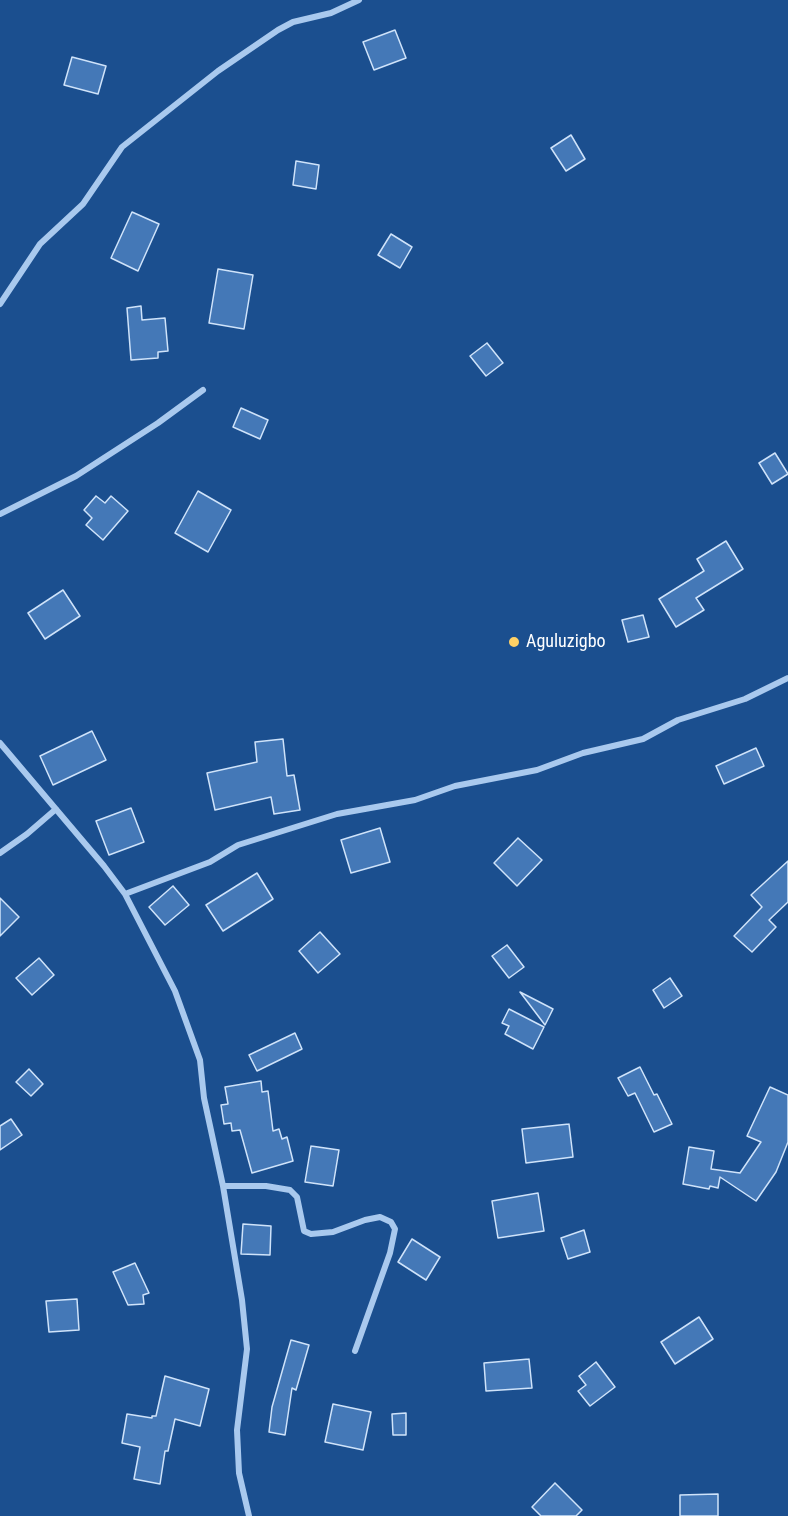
<!DOCTYPE html>
<html>
<head>
<meta charset="utf-8">
<style>
  body { margin:0 }
  canvas { display:block; background:#1b4f8f }
</style>
</head>
<body>
<canvas width="788" height="1516"></canvas>
<script>
const ctx = document.querySelector('canvas').getContext('2d');
ctx.lineJoin = 'round';
function fill(path, color) { ctx.fillStyle = color; ctx.fill(path, 'evenodd'); }
const shape = rows => new Path2D(rows.map(r => 'M' + r).join(''));
function trace(path, color, width, dash) { ctx.strokeStyle = color; ctx.lineWidth = width; ctx.lineCap = dash ? 'butt' : 'round'; ctx.setLineDash(dash || []); ctx.stroke(path); }
function write(font, color, halo, rows, align = 'center') {
  ctx.font = font + ' "Roboto Condensed",sans-serif'; ctx.lineWidth = 4.5; ctx.setLineDash([]); ctx.textBaseline = 'middle'; ctx.strokeStyle = halo; ctx.fillStyle = color; for (const [text, x, y, turn = 0] of rows) {
    ctx.save(); ctx.translate(x, y); ctx.rotate((+turn || 0) * Math.PI / 180); ctx.textAlign = isNaN(turn) ? turn : align; if (halo) ctx.strokeText(text, 0, 0); ctx.fillText(text, 0, 0); ctx.restore();
  }
}
const building = shape([
  [395,30,406,58,374,70,363,42,395,30],
  [72,57,106,66,98,94,64,85,72,57],
  [571,135,585,159,566,171,551,148,571,135],
  [296,161,319,165,316,189,293,185,296,161],
  [132,212,159,224,138,271,111,258,132,212],
  [391,234,412,247,400,268,378,255,391,234],
  [218,269,253,275,244,329,209,323,218,269],
  [141,306,142,320,165,318,168,351,158,352,158,358,131,360,127,308,141,306],
  [487,343,503,363,486,376,470,356,487,343],
  [241,408,268,420,260,439,233,427,241,408],
  [775,453,788,474,772,484,759,463,775,453],
  [198,491,231,510,208,552,175,533,198,491],
  [96,496,105,503,111,496,128,511,103,540,86,525,92,518,84,510,96,496],
  [726,541,743,569,696,598,704,610,676,627,659,599,704,571,697,559,726,541],
  [63,590,80,616,45,639,28,613,63,590],
  [643,615,649,637,628,642,622,620,643,615],
  [92,731,106,760,53,785,40,756,92,731],
  [283,739,287,776,294,775,300,810,274,814,271,797,215,810,207,773,257,762,255,742,283,739],
  [756,748,764,766,724,784,716,766,756,748],
  [131,808,144,842,109,855,96,821,131,808],
  [380,828,390,862,351,873,341,840,380,828],
  [518,838,542,860,517,886,494,863,518,838],
  [788,861,788,902,769,920,776,927,752,952,734,936,762,907,751,895,788,861],
  [257,873,273,899,223,931,206,905,257,873],
  [173,886,189,905,165,925,149,907,173,886],
  [0,898,19,917,0,936,0,898],
  [320,932,340,954,318,973,299,951,320,932],
  [507,945,524,967,509,978,492,956,507,945],
  [39,958,54,975,32,995,16,978,39,958],
  [670,978,682,996,664,1008,653,990,670,978],
  [520,992,553,1009,545,1025,520,992],
  [509,1009,544,1027,533,1049,505,1034,509,1026,502,1023,509,1009],
  [295,1033,302,1049,257,1071,249,1055,295,1033],
  [640,1067,654,1095,657,1094,672,1124,654,1132,635,1093,628,1096,618,1078,640,1067],
  [29,1069,43,1084,31,1096,16,1082,29,1069],
  [261,1081,262,1092,268,1091,273,1131,279,1129,282,1139,287,1137,293,1161,252,1173,240,1130,232,1131,231,1123,224,1124,221,1105,228,1104,225,1087,261,1081],
  [770,1087,788,1095,788,1142,776,1172,756,1201,720,1177,718,1188,710,1186,709,1189,683,1184,689,1147,714,1151,711,1169,740,1173,761,1142,747,1136,770,1087],
  [11,1119,22,1135,0,1150,0,1126,11,1119],
  [569,1124,573,1157,526,1163,522,1129,569,1124],
  [311,1146,339,1150,333,1186,305,1182,311,1146],
  [538,1193,544,1231,498,1238,492,1201,538,1193],
  [243,1224,271,1226,270,1255,241,1254,243,1224],
  [584,1230,590,1252,568,1259,561,1238,584,1230],
  [412,1239,440,1257,426,1280,398,1262,412,1239],
  [135,1263,149,1293,143,1295,144,1304,128,1305,113,1272,135,1263],
  [77,1299,79,1330,49,1332,46,1301,77,1299],
  [699,1317,713,1339,675,1364,661,1342,699,1317],
  [291,1340,309,1345,296,1390,292,1388,285,1435,269,1432,272,1407,291,1340],
  [529,1359,532,1388,486,1391,484,1363,529,1359],
  [596,1362,615,1387,590,1406,578,1391,586,1385,579,1376,596,1362],
  [165,1376,209,1389,200,1426,175,1419,168,1451,165,1451,160,1484,134,1479,140,1447,122,1443,127,1414,152,1418,152,1416,156,1416,165,1376],
  [333,1404,371,1412,363,1450,325,1442,333,1404],
  [406,1413,406,1435,393,1435,392,1414,406,1413],
  [555,1483,582,1510,576,1516,541,1516,532,1507,555,1483],
  [718,1494,718,1516,680,1516,680,1495,718,1494]
]);
const street = shape([
  [0,304,40,244,83,204,122,147,218,71,278,30,293,22,331,13,359,0],
  [0,514,76,476,158,423,203,390],
  [0,743,104,866,125,894,175,991,200,1060,204,1098,223,1186,242,1300,247,1349,237,1430,239,1473,249,1516],
  [0,853,27,834,56,809],
  [125,894,210,862,238,845,337,814,415,800,455,786,537,770,583,753,643,739,678,720,745,699,788,678],
  [223,1186,266,1186,290,1190,297,1197,304,1231,311,1234,333,1232,365,1220,380,1217,391,1222,395,1229,390,1253,355,1351]
]);
const markers = [
  [514,642,6,"#ffd166"]
];
const poiNames = [
  ["Aguluzigbo",526,642]
];
fill(building, '#4478b7');
trace(building, '#cfe3fa', 1.5);
trace(street, '#a9c9ee', 6);
for (const [x, y, r, color] of markers) { const dot = new Path2D(); dot.arc(x, y, r, 0, 2 * Math.PI); ctx.fillStyle = color; ctx.fill(dot); trace(dot, '#1b4f8f', 2); }
write('18px', '#fff', '#1b4f8f', poiNames, 'left');
</script>
</body>
</html>
